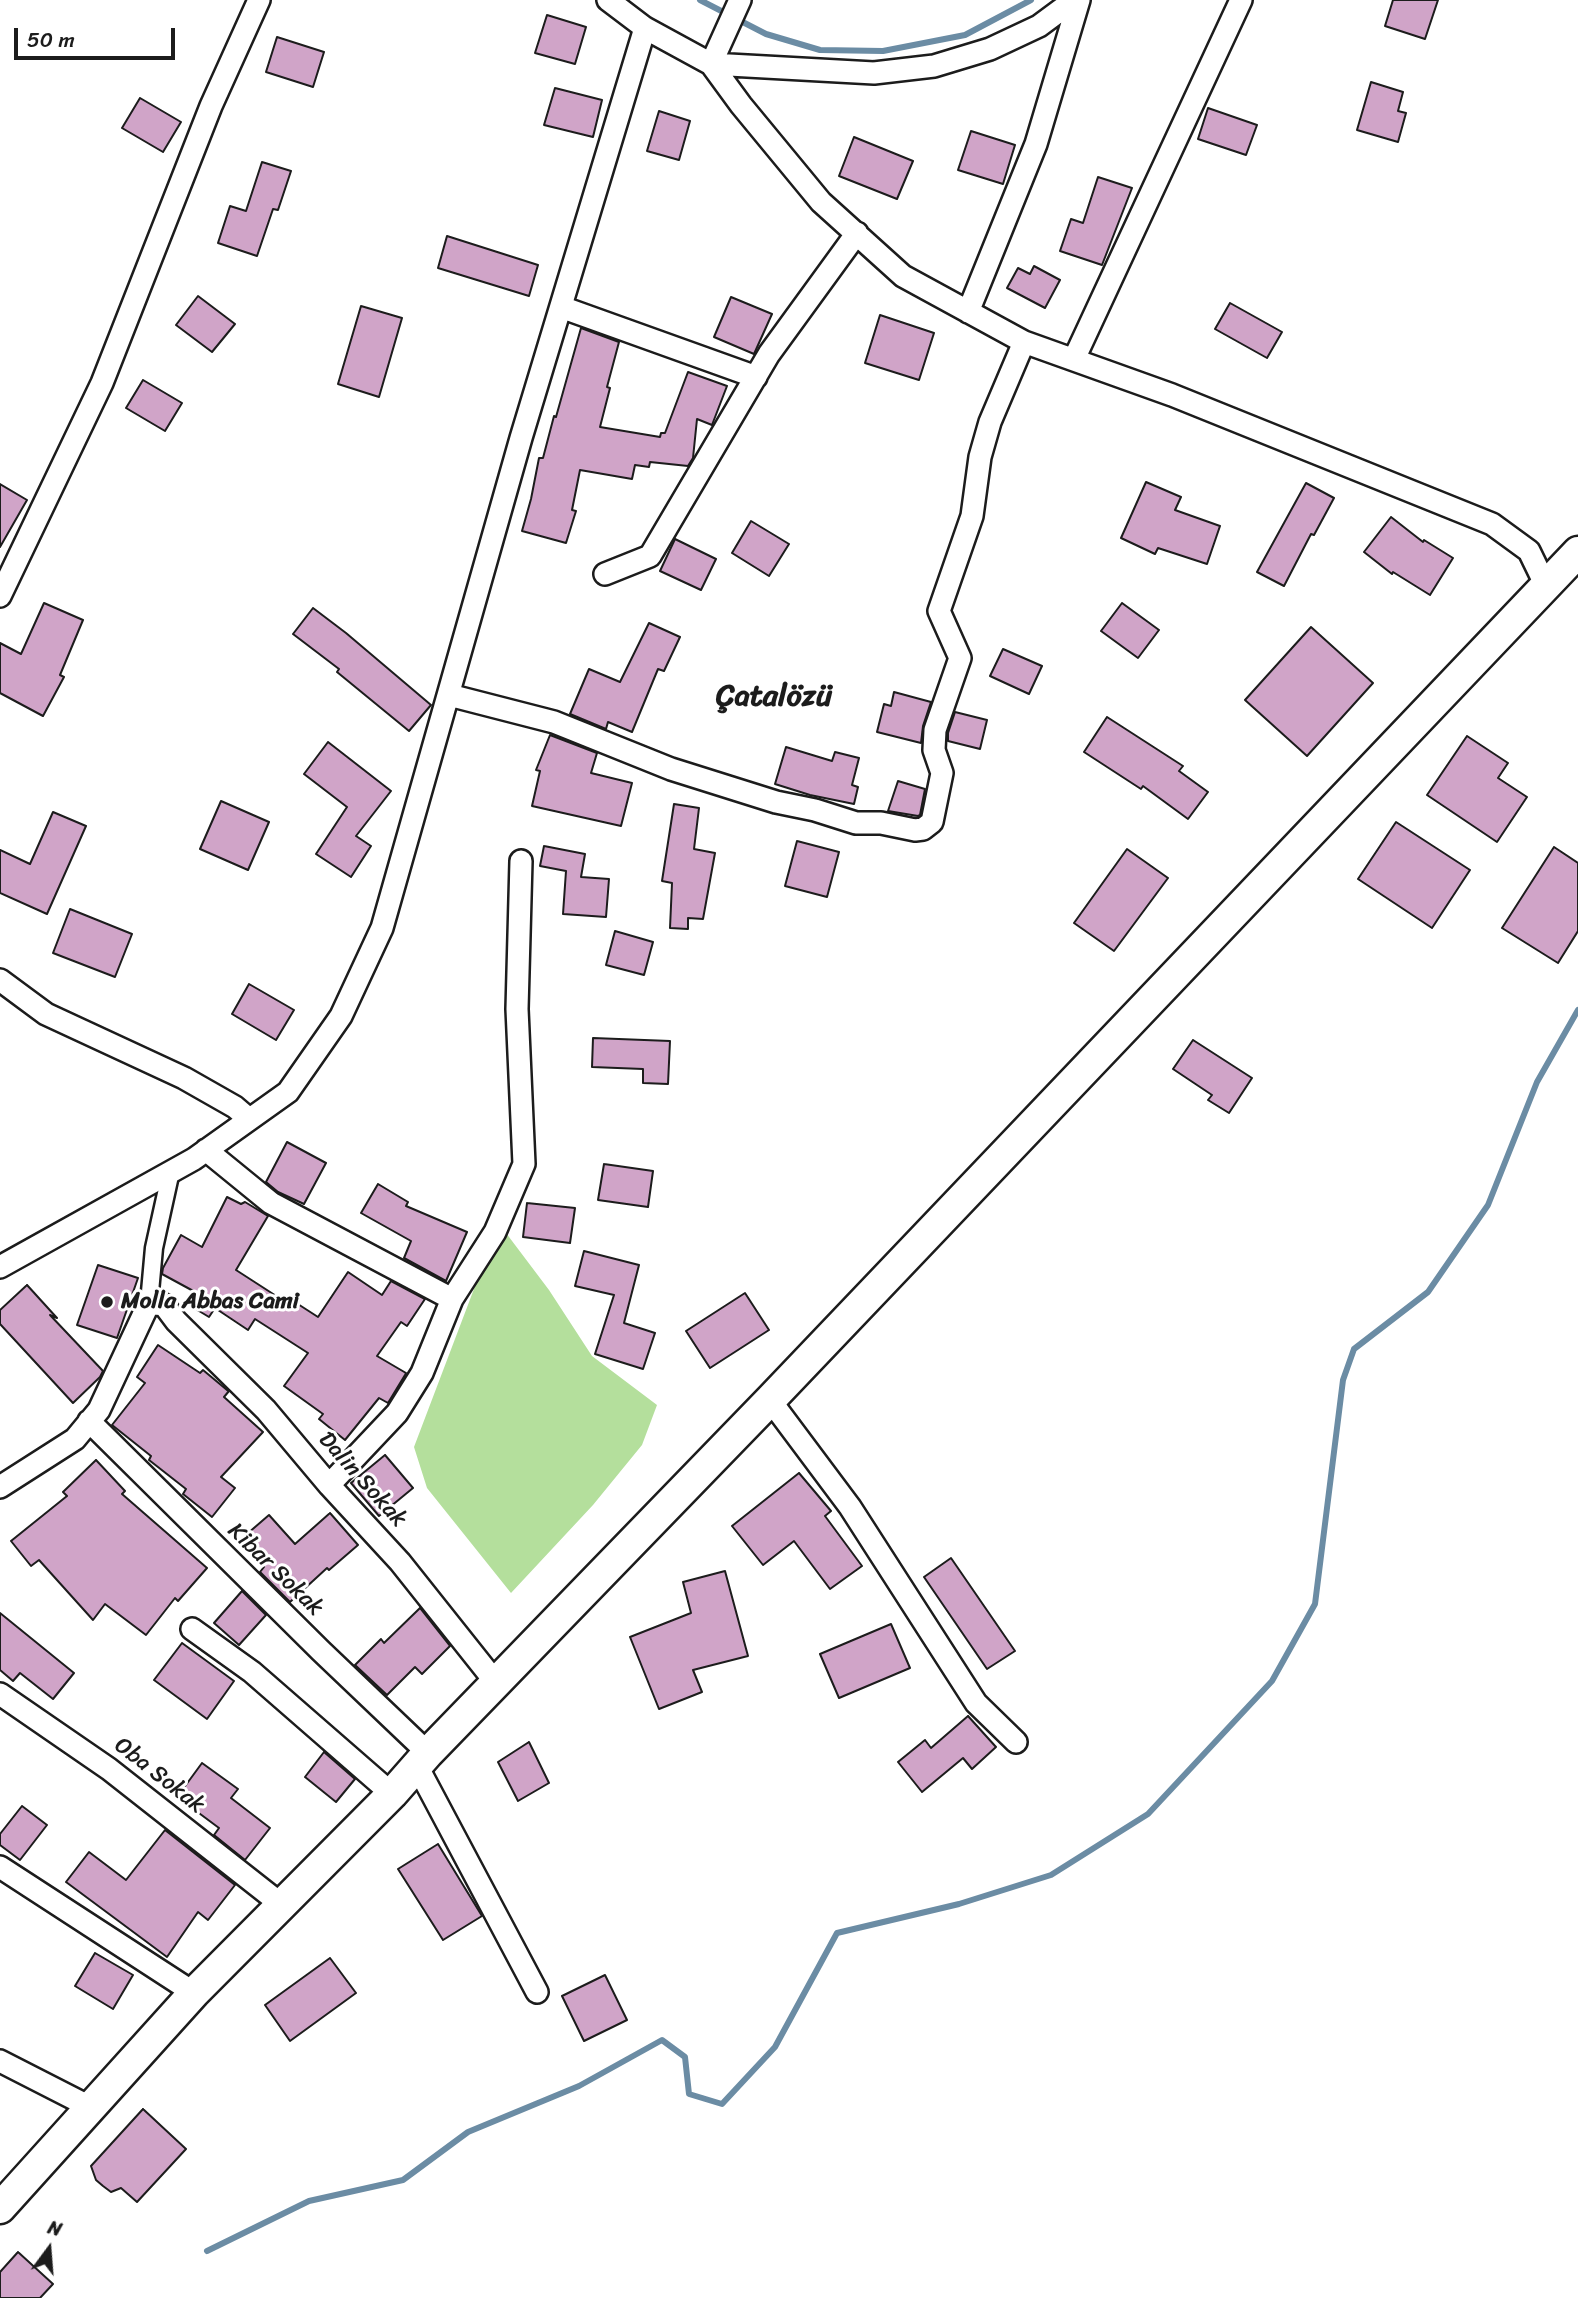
<!DOCTYPE html>
<html>
<head>
<meta charset="utf-8">
<style>
  body { margin:0 }
  #map { position:relative; width:1578px; height:2298px; overflow:hidden; background:#fff; font-family:Sriracha,sans-serif }
  canvas { display:block }
  .north { position:absolute; left:14px; top:2214px; width:70px; height:70px; -webkit-text-stroke:5px #fff; paint-order:stroke; rotate:16deg; font-size:19px; font-weight:700; line-height:28px; text-align:center; color:#1c1c1c }
  .north::after { content:''; display:block; margin:auto; width:24px; height:32px; background:#1c1c1c; clip-path:polygon(50% 0,100% 100%,50% 72%,0 100%) }
  .scale { position:absolute; left:14px; top:28px; width:161px; height:32px; box-sizing:border-box; border:4px solid #1c1c1c; border-top:0; padding-left:9px; font-size:21px; line-height:24px; white-space:nowrap; color:#1c1c1c; -webkit-text-stroke:5px #fff; paint-order:stroke }
</style>
</head>
<body>
<div id="map">
<canvas width="1578" height="2298"></canvas>
<div class="north">N</div>
<div class="scale">50 m</div>
</div>
<script>
const ctx = document.querySelector('canvas').getContext('2d');
ctx.lineJoin = 'round';
function fill(path, color) { ctx.fillStyle = color; ctx.fill(path, 'evenodd'); }
const shape = rows => new Path2D(rows.map(r => 'M' + r).join(''));
function trace(path, color, width, dash) { ctx.strokeStyle = color; ctx.lineWidth = width; ctx.lineCap = dash ? 'butt' : 'round'; ctx.setLineDash(dash || []); ctx.stroke(path); }
function write(font, color, halo, rows, align = 'center') {
  ctx.font = font + ' Sriracha,sans-serif'; ctx.lineWidth = 6; ctx.setLineDash([]); ctx.textBaseline = 'middle'; ctx.strokeStyle = halo; ctx.fillStyle = color; for (const [text, x, y, turn = 0] of rows) {
    ctx.save(); ctx.translate(x, y); ctx.rotate((+turn || 0) * Math.PI / 180); ctx.textAlign = isNaN(turn) ? turn : align; if (halo) ctx.strokeText(text, 0, 0); ctx.fillText(text, 0, 0); ctx.restore();
  }
}
const green = shape([
  [503,1229,549,1290,592,1356,657,1405,642,1445,593,1505,511,1593,427,1488,414,1447,477,1281]
]);
const stream = shape([
  [700,0,766,34,820,50,883,51,965,35,1031,0],
  [207,2251,309,2201,403,2180,468,2132,579,2086,662,2040,685,2057,689,2094,722,2104,775,2047,837,1933,959,1904,1051,1875,1148,1814,1272,1681,1315,1604,1343,1380,1354,1349,1428,1292,1488,1205,1537,1082,1578,1010]
]);
const building = shape([
  [1393,0,1438,0,1425,39,1385,26,1393,0],
  [547,15,586,27,575,64,535,53,547,15],
  [277,37,324,52,313,87,266,72,277,37],
  [1371,82,1403,92,1398,111,1406,113,1398,142,1357,130,1371,82],
  [555,88,602,100,593,137,544,125,555,88],
  [140,98,181,122,163,152,122,128,140,98],
  [1208,108,1257,125,1246,155,1198,139,1208,108],
  [659,111,690,121,679,160,647,151,659,111],
  [971,131,1015,145,1003,184,958,170,971,131],
  [854,137,913,161,897,199,839,176,854,137],
  [262,162,291,171,278,210,273,209,257,256,218,243,230,206,246,211,262,162],
  [1098,177,1132,188,1102,265,1060,251,1071,219,1083,223,1098,177],
  [447,236,538,265,529,296,438,268,447,236],
  [1034,266,1060,280,1045,308,1007,288,1018,268,1030,274,1034,266],
  [198,296,235,324,212,352,176,325,198,296],
  [731,297,772,314,754,354,714,337,731,297],
  [1230,303,1282,332,1267,358,1215,329,1230,303],
  [361,306,402,318,379,397,338,384,361,306],
  [880,315,934,333,919,380,865,363,880,315],
  [581,328,619,342,607,387,610,388,600,427,660,437,661,433,665,433,688,372,727,386,712,425,697,419,693,458,688,466,650,462,649,467,635,465,632,479,580,470,572,510,576,511,566,543,522,531,531,499,539,458,543,458,554,416,556,417,581,328],
  [143,380,182,403,165,431,126,408,143,380],
  [1146,482,1181,497,1175,510,1220,526,1207,564,1158,548,1155,554,1121,538,1146,482],
  [1306,483,1334,498,1314,535,1311,534,1284,586,1257,572,1306,483],
  [0,484,27,500,0,547,0,484],
  [1391,517,1423,542,1424,540,1453,558,1430,595,1393,572,1392,574,1364,552,1391,517],
  [751,521,789,544,769,576,732,553,751,521],
  [675,539,716,559,701,590,660,571,675,539],
  [44,603,83,620,60,675,64,677,43,716,0,693,0,643,21,654,44,603],
  [1122,603,1159,630,1138,658,1101,631,1122,603],
  [313,608,346,633,431,705,409,731,337,672,339,669,293,634,313,608],
  [649,623,680,637,664,671,658,669,632,732,608,722,606,729,570,714,589,669,620,682,649,623],
  [1311,627,1373,683,1307,756,1245,700,1311,627],
  [1003,649,1042,666,1029,694,990,676,1003,649],
  [894,692,931,702,923,726,921,743,877,732,884,704,891,706,894,692],
  [955,712,987,720,980,749,948,741,948,733,955,712],
  [1107,717,1183,766,1179,771,1208,792,1188,819,1143,786,1141,789,1084,752,1107,717],
  [550,735,597,753,591,773,632,783,621,826,532,806,540,771,536,770,550,735],
  [1467,736,1508,763,1498,778,1527,797,1497,842,1427,795,1467,736],
  [328,742,391,791,356,836,371,846,351,877,316,854,347,807,304,774,328,742],
  [786,747,832,761,835,752,859,758,852,785,858,787,854,804,810,795,775,784,786,747],
  [898,781,925,789,920,815,918,816,888,811,898,781],
  [221,801,269,822,248,870,200,849,221,801],
  [674,804,699,808,694,849,715,853,703,919,688,918,688,929,670,928,672,883,662,881,674,804],
  [53,812,86,826,47,914,0,893,0,850,30,864,53,812],
  [1396,822,1470,870,1432,928,1358,879,1396,822],
  [797,841,839,852,827,897,785,886,797,841],
  [544,846,585,854,581,877,609,879,606,917,563,914,566,871,540,866,544,846],
  [1554,847,1578,863,1578,931,1558,963,1502,928,1554,847],
  [1127,849,1168,878,1114,951,1074,923,1127,849],
  [70,909,132,934,115,977,53,953,70,909],
  [615,931,653,942,644,975,606,965,615,931],
  [249,984,294,1010,276,1040,232,1014,249,984],
  [593,1038,670,1041,668,1084,643,1083,643,1069,592,1067,593,1038],
  [1193,1040,1252,1078,1229,1113,1208,1100,1212,1095,1173,1069,1193,1040],
  [287,1142,326,1163,304,1204,278,1192,266,1182,287,1142],
  [604,1164,653,1171,648,1207,598,1200,604,1164],
  [378,1184,408,1202,406,1206,467,1232,446,1281,404,1258,411,1241,361,1213,378,1184],
  [227,1197,241,1204,245,1202,268,1216,236,1270,284,1301,287,1297,318,1317,348,1272,382,1295,391,1281,425,1299,407,1326,401,1322,377,1356,406,1373,405,1375,388,1403,379,1398,345,1440,319,1419,323,1414,284,1386,308,1353,255,1319,248,1330,215,1308,209,1317,189,1305,197,1293,162,1274,163,1268,181,1235,202,1247,227,1197],
  [527,1203,575,1208,570,1243,523,1237,527,1203],
  [584,1251,639,1265,624,1323,655,1333,643,1369,595,1354,614,1295,575,1286,584,1251],
  [98,1265,138,1278,117,1338,77,1325,98,1265],
  [27,1285,57,1318,50,1315,103,1371,100,1377,73,1403,0,1324,0,1310,27,1285],
  [745,1293,769,1330,710,1368,686,1331,745,1293],
  [158,1345,200,1373,203,1370,227,1390,229,1391,224,1397,263,1432,221,1477,235,1488,212,1517,183,1494,186,1489,149,1460,151,1456,112,1425,145,1383,137,1377,158,1345],
  [385,1455,413,1488,379,1516,351,1483,385,1455],
  [96,1460,125,1491,122,1494,207,1568,178,1601,175,1598,146,1635,105,1604,93,1620,39,1560,31,1566,11,1541,67,1496,63,1492,96,1460],
  [799,1473,831,1511,825,1516,862,1566,830,1589,794,1541,763,1565,732,1526,799,1473],
  [330,1513,358,1545,329,1570,327,1568,290,1602,260,1572,264,1567,240,1540,269,1515,295,1544,330,1513],
  [951,1558,1015,1651,987,1669,924,1577,951,1558],
  [725,1571,748,1656,693,1670,702,1692,659,1709,630,1637,691,1613,683,1582,725,1571],
  [242,1591,266,1615,239,1645,214,1623,242,1591],
  [420,1608,450,1646,422,1674,415,1667,387,1695,355,1665,381,1639,384,1643,420,1608],
  [0,1613,74,1673,53,1699,20,1673,13,1681,0,1670,0,1613],
  [891,1624,910,1668,839,1698,820,1654,891,1624],
  [182,1643,234,1681,207,1719,154,1680,182,1643],
  [968,1716,996,1747,972,1769,963,1758,922,1792,898,1762,925,1740,931,1748,968,1716],
  [529,1742,549,1783,518,1801,498,1762,529,1742],
  [324,1752,355,1779,336,1802,305,1777,324,1752],
  [202,1763,238,1789,231,1798,270,1828,245,1860,214,1835,219,1828,172,1793,180,1793,202,1763],
  [22,1806,47,1825,20,1860,0,1845,0,1834,22,1806],
  [165,1830,235,1885,208,1920,198,1912,167,1957,66,1882,89,1852,126,1880,165,1830],
  [438,1844,482,1916,443,1940,398,1869,438,1844],
  [95,1953,133,1975,113,2009,75,1986,95,1953],
  [330,1958,356,1993,290,2041,265,2005,330,1958],
  [605,1975,627,2020,584,2041,562,1996,605,1975],
  [143,2109,186,2149,137,2202,121,2188,111,2192,103,2186,96,2180,91,2166,143,2109],
  [18,2252,53,2284,40,2298,0,2298,0,2272,18,2252]
]);
const pedestrian = shape([
  [149,1303,154,1248,171,1171]
]);
const minor = shape([
  [608,0,645,28,711,64,741,105,821,202,903,276,1024,342,1172,395,1492,524,1529,551,1546,586],
  [711,64,874,73,934,66,990,49,1039,26,1074,0],
  [711,64,740,0],
  [561,307,756,377],
  [968,312,1036,144,1079,0],
  [1074,359,1241,0],
  [605,574,650,556,769,354,857,233],
  [0,596,102,383,211,106,259,0],
  [449,695,554,722,671,769,776,802,815,810,856,823,881,823,915,830,923,829,932,822,942,773,934,750,935,730,960,658,939,611,972,516,980,457,990,422,1024,342],
  [0,980,46,1014,184,1078,235,1107,249,1119],
  [206,1150,271,1203,452,1299],
  [0,1267,194,1159,288,1092,341,1016,382,928,521,438,645,28],
  [770,1400,850,1507,976,1703,1016,1742],
  [89,1421,321,1651,428,1753],
  [329,1485,397,1413,422,1373,452,1299,495,1232,524,1164,517,1009,521,861],
  [0,1487,75,1439,99,1410,149,1303,164,1305,176,1321,266,1410,329,1485,400,1562,497,1684],
  [192,1629,252,1672,392,1794],
  [0,1694,109,1769,282,1905],
  [417,1766,537,1992],
  [0,1867,194,1993],
  [0,2061,92,2108]
]);
const secondary = shape([
  [0,2208,194,1993,392,1794,428,1753,770,1400,1578,552]
]);
const markers = [
  [107,1302,7,"#1c1c1c"]
];
const poiNames = [
  ["Molla Abbas Cami",121,1302]
];
const streetNames = [
  ["Dalin Sokak",362,1480,48],
  ["Kibar Sokak",275,1570,44],
  ["Oba Sokak",159,1776,38]
];
const districtNames = [
  ["Çatalözü",774,697]
];
fill(green, '#b4df9c');
trace(stream, '#6b8ca4', 6);
fill(building, '#d0a4c8');
trace(building, '#1c1c1c', 2);
trace(pedestrian, '#1c1c1c', 21);
trace(minor, '#1c1c1c', 26);
trace(secondary, '#1c1c1c', 35);
trace(pedestrian, '#fff', 16);
trace(minor, '#fff', 21);
trace(secondary, '#fff', 30);
for (const [x, y, r, color] of markers) { const dot = new Path2D(); dot.arc(x, y, r, 0, 2 * Math.PI); ctx.fillStyle = color; ctx.fill(dot); trace(dot, '#fff', 2.5); }
write('bold 23px', '#1c1c1c', '#fff', poiNames, 'left');
write('23px', '#1c1c1c', '#fff', streetNames);
write('bold 30px', '#1c1c1c', '#fff', districtNames);
</script>
</body>
</html>
